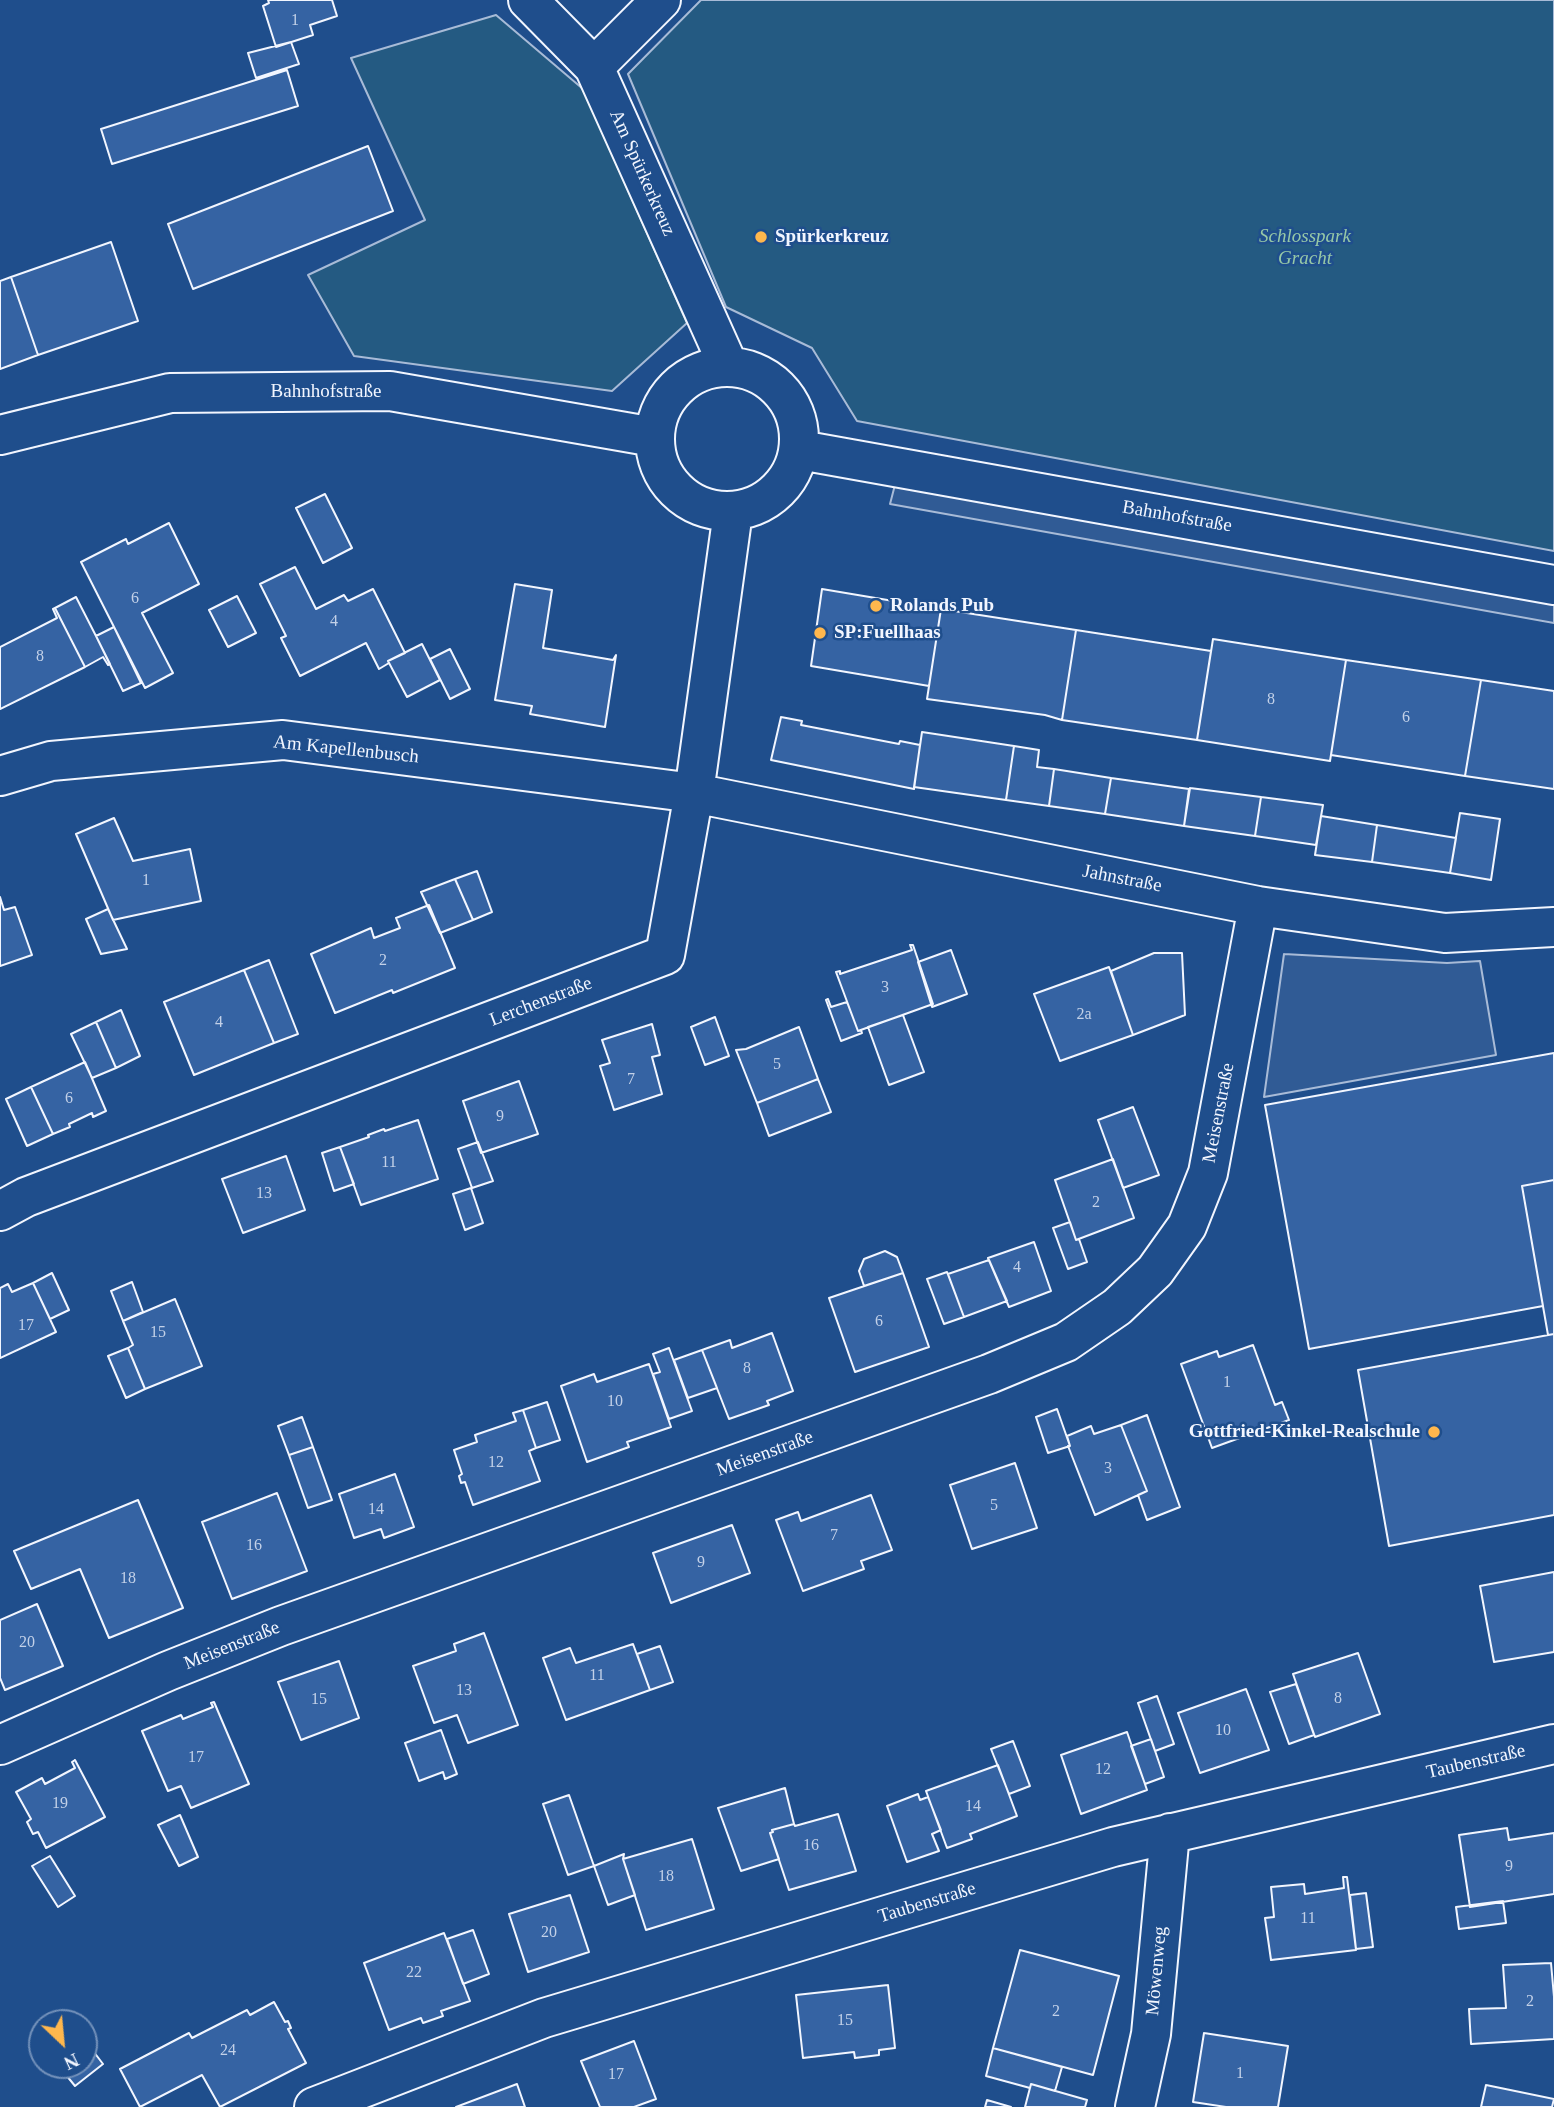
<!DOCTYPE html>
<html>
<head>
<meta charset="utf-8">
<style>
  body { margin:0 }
  #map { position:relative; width:1554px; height:2107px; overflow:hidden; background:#1f4e8c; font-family:Georgia,serif }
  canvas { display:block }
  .north { position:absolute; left:28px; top:2009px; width:70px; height:70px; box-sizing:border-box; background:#1f4e8c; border:2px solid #7391ba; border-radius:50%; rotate:154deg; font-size:19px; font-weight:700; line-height:28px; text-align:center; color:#f2f6ff }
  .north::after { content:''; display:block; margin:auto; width:24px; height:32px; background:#ffb74d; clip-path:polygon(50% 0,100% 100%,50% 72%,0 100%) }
</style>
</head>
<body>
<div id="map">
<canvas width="1554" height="2107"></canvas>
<div class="north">N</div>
</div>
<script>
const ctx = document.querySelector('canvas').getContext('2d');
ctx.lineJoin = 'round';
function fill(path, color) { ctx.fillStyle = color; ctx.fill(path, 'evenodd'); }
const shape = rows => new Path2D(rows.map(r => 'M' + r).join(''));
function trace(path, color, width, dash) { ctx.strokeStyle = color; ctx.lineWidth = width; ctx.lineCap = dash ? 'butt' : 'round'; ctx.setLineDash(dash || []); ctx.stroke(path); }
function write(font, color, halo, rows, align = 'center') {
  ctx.font = font + ' Georgia,serif'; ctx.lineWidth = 5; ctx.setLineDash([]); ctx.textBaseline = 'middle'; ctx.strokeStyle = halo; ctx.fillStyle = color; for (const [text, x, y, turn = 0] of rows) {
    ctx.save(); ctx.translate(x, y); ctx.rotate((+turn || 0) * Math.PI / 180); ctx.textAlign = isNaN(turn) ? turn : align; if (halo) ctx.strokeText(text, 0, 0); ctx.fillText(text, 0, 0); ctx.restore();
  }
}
const green = shape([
  [701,0,1554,0,1554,551,857,421,812,348,726,307,628,74,701,0],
  [496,15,583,89,687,323,612,391,354,356,308,275,425,220,351,58,496,15]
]);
const parking = shape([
  [897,477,1554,595,1554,623,890,504,897,477],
  [1284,954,1447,963,1480,961,1496,1055,1264,1097,1284,954]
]);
const building = shape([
  [268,0,332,0,337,16,310,25,313,35,276,47,263,6,269,3,268,0],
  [291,42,299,64,256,78,248,53,291,42],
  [287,70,298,106,112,164,101,129,287,70],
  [368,146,393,211,193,289,168,224,368,146],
  [111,242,138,321,38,355,11,277,111,242],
  [11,277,38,355,0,369,0,281,11,277],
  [325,494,352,548,323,563,296,508,325,494],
  [169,523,199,584,142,613,173,673,145,688,81,562,126,539,128,544,169,523],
  [295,567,316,609,344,595,348,601,373,589,405,653,388,661,389,663,379,669,366,643,300,676,281,638,286,636,260,584,295,567],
  [515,584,552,590,543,648,613,660,616,655,605,727,530,714,532,706,495,700,515,584],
  [822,589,941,609,929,686,811,666,822,589],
  [237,596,256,633,228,647,209,610,237,596],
  [76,597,96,636,110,664,108,665,103,657,85,667,55,608,76,597],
  [55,608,85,667,0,709,0,647,57,618,53,609,55,608],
  [941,609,1076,630,1062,720,1045,715,927,699,941,609],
  [114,627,141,683,123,691,96,636,114,627],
  [1076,630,1211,651,1197,740,1062,720,1076,630],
  [1213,639,1346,660,1330,761,1197,740,1213,639],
  [422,644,440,680,407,697,388,661,422,644],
  [450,649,470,689,450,699,430,659,450,649],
  [1346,660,1481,680,1465,776,1331,755,1346,660],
  [1481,680,1554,691,1554,789,1465,776,1481,680],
  [781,717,802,721,801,725,899,744,900,741,920,745,914,789,771,760,781,717],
  [922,732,1014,746,1006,800,914,787,922,732],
  [1014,746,1039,750,1037,767,1054,769,1049,806,1006,800,1014,746],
  [1054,769,1111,778,1105,814,1049,806,1054,769],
  [1111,778,1189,789,1184,826,1105,814,1111,778],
  [1190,788,1261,797,1255,836,1184,826,1190,788],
  [1261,797,1323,805,1316,845,1255,836,1261,797],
  [1460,813,1500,819,1491,880,1450,873,1460,813],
  [1321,816,1377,825,1372,862,1315,855,1321,816],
  [114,818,133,861,190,849,201,901,113,920,76,834,114,818],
  [1377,825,1456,838,1450,873,1372,862,1377,825],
  [477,871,492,912,473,920,455,879,477,871],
  [455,879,473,920,440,933,421,892,455,879],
  [0,897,4,910,15,907,32,955,0,966,0,897],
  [429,905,455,968,393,993,392,990,335,1013,311,954,371,928,374,938,400,928,396,918,429,905],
  [108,909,127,949,101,954,86,919,108,909],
  [910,945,913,945,933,1004,858,1031,836,972,840,971,840,974,912,950,910,945],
  [951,950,967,994,932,1007,918,962,951,950],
  [1154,953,1182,953,1185,1015,1133,1035,1111,971,1154,953],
  [269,960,298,1034,274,1043,244,970,269,960],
  [1109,967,1133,1035,1060,1061,1034,994,1109,967],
  [244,970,274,1043,194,1075,164,1002,244,970],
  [828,999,831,1007,847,1002,858,1031,861,1030,862,1033,841,1041,826,1000,828,999],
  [121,1010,140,1056,116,1068,96,1022,121,1010],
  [903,1015,924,1072,889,1085,868,1027,903,1015],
  [715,1017,729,1056,705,1065,691,1027,715,1017],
  [96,1022,116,1068,92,1078,71,1034,96,1022],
  [652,1024,660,1055,652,1057,662,1094,614,1110,600,1066,610,1063,602,1040,652,1024],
  [799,1027,818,1079,757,1103,736,1050,746,1049,799,1027],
  [1554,1053,1554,1180,1522,1186,1543,1306,1309,1349,1265,1105,1554,1053],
  [85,1062,106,1111,93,1117,92,1113,69,1124,70,1127,53,1134,31,1087,85,1062],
  [818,1079,831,1112,769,1136,757,1103,818,1079],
  [519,1081,538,1134,481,1153,463,1101,519,1081],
  [31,1087,53,1134,27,1146,6,1099,31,1087],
  [1133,1107,1159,1175,1123,1188,1098,1120,1133,1107],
  [418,1120,438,1179,361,1205,340,1147,369,1137,368,1135,384,1129,385,1131,418,1120],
  [478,1142,493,1181,472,1188,458,1149,478,1142],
  [340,1147,354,1184,334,1191,322,1153,340,1147],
  [286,1156,305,1210,243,1233,222,1179,286,1156],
  [1113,1159,1134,1218,1076,1240,1055,1180,1113,1159],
  [1554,1180,1554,1334,1548,1335,1522,1186,1554,1180],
  [471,1188,483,1223,465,1230,453,1194,471,1188],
  [1070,1222,1076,1240,1079,1239,1087,1262,1068,1269,1053,1228,1070,1222],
  [1034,1242,1051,1291,1009,1307,988,1258,1034,1242],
  [885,1251,897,1257,903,1273,864,1286,859,1271,864,1259,885,1251],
  [989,1260,1007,1301,964,1317,948,1274,989,1260],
  [947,1272,964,1317,944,1324,927,1279,947,1272],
  [52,1273,69,1310,50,1319,33,1283,52,1273],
  [903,1273,929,1347,855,1372,829,1298,903,1273],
  [132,1282,143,1312,123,1321,111,1291,132,1282],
  [33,1283,56,1332,0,1358,0,1288,8,1284,12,1292,33,1283],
  [175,1299,202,1366,145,1389,128,1348,133,1345,123,1321,175,1299],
  [772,1333,793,1391,767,1401,769,1405,729,1419,702,1350,730,1340,732,1348,772,1333],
  [1554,1334,1554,1515,1389,1546,1358,1370,1554,1334],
  [1253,1345,1275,1405,1282,1402,1289,1420,1212,1448,1181,1364,1217,1351,1219,1357,1253,1345],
  [128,1348,145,1389,126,1398,108,1356,128,1348],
  [669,1348,692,1411,669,1419,653,1374,660,1372,653,1354,669,1348],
  [702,1350,717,1388,688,1398,674,1360,702,1350],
  [649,1364,671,1427,627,1442,629,1447,587,1462,561,1386,594,1374,597,1382,649,1364],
  [547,1402,560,1440,536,1448,523,1410,547,1402],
  [1057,1409,1070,1446,1048,1453,1036,1417,1057,1409],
  [523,1410,536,1448,529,1451,540,1481,473,1505,465,1482,461,1483,459,1476,462,1474,454,1450,477,1442,475,1435,516,1421,513,1413,523,1410],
  [1147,1415,1180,1507,1147,1520,1138,1495,1147,1491,1121,1425,1147,1415],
  [302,1417,313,1447,289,1455,278,1426,302,1417],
  [1121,1425,1147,1491,1095,1515,1068,1446,1070,1446,1067,1436,1091,1426,1094,1434,1121,1425],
  [313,1447,332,1500,308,1508,289,1455,313,1447],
  [1015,1463,1037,1528,972,1549,950,1485,1015,1463],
  [395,1474,414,1527,384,1538,381,1529,354,1538,339,1494,395,1474],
  [277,1493,307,1571,232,1599,202,1522,277,1493],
  [871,1495,892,1550,861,1561,864,1569,803,1591,776,1520,798,1512,801,1521,871,1495],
  [138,1500,183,1608,109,1638,80,1569,31,1589,14,1551,138,1500],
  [732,1525,750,1573,671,1603,653,1553,732,1525],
  [1554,1572,1554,1652,1494,1662,1480,1586,1554,1572],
  [37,1604,63,1666,5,1690,0,1678,0,1620,37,1604],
  [484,1633,518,1725,468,1743,457,1715,434,1723,413,1666,456,1651,454,1644,484,1633],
  [633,1644,650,1690,566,1720,543,1658,570,1648,576,1663,633,1644],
  [660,1646,673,1682,650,1690,637,1654,660,1646],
  [1358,1653,1380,1714,1315,1737,1293,1674,1358,1653],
  [339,1661,359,1718,301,1740,278,1682,339,1661],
  [1296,1684,1314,1735,1289,1744,1270,1692,1296,1684],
  [1246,1689,1269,1750,1200,1773,1178,1713,1246,1689],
  [1157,1696,1174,1744,1155,1751,1138,1703,1157,1696],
  [214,1702,249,1784,191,1808,181,1786,168,1791,142,1731,181,1715,183,1719,213,1707,211,1703,214,1702],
  [441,1730,457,1774,445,1779,443,1772,419,1781,405,1743,441,1730],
  [1127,1732,1147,1790,1081,1814,1061,1755,1127,1732],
  [1151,1739,1164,1777,1145,1784,1131,1746,1151,1739],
  [1013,1741,1030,1786,1009,1794,991,1749,1013,1741],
  [75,1760,105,1817,46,1848,38,1832,33,1834,27,1822,31,1819,16,1792,42,1778,45,1784,75,1768,72,1762,75,1760],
  [998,1765,1017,1816,970,1834,972,1839,947,1848,926,1791,998,1765],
  [785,1788,794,1824,772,1830,773,1832,770,1833,779,1859,741,1871,718,1808,785,1788],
  [918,1794,920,1800,928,1797,941,1830,932,1834,939,1851,907,1862,887,1806,918,1794],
  [569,1795,594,1866,568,1875,543,1804,569,1795],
  [838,1814,856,1871,789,1890,770,1833,773,1832,772,1830,794,1824,795,1826,838,1814],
  [180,1815,198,1857,179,1866,158,1825,180,1815],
  [1507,1828,1509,1840,1554,1833,1554,1894,1470,1907,1459,1835,1507,1828],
  [692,1839,714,1909,646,1930,623,1859,692,1839],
  [624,1854,623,1859,635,1895,608,1905,594,1866,624,1854],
  [50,1856,75,1896,58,1907,32,1866,50,1856],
  [1343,1877,1347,1877,1356,1950,1271,1960,1265,1918,1274,1917,1271,1887,1304,1884,1305,1894,1344,1888,1343,1877],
  [1366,1893,1373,1947,1356,1949,1350,1895,1366,1893],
  [570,1895,589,1952,528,1972,509,1914,570,1895],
  [1503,1901,1506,1923,1459,1929,1456,1907,1503,1901],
  [473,1930,489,1974,463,1984,447,1939,473,1930],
  [444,1933,470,2001,441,2011,443,2016,423,2023,421,2018,389,2030,364,1963,444,1933],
  [1020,1950,1119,1976,1093,2075,993,2048,1020,1950],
  [1551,1963,1554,1997,1554,2039,1471,2044,1469,2009,1506,2008,1503,1965,1551,1963],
  [888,1985,895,2048,879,2050,879,2055,855,2058,854,2052,803,2058,796,1995,888,1985],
  [274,2002,285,2022,288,2021,291,2028,288,2029,306,2063,220,2107,202,2075,140,2107,120,2069,189,2033,192,2038,247,2010,250,2015,274,2002],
  [1204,2033,1288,2046,1278,2107,1226,2107,1193,2102,1204,2033],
  [84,2039,103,2064,75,2086,58,2065,84,2065,84,2039],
  [634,2041,656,2099,634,2107,600,2107,581,2061,634,2041],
  [993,2048,1062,2067,1055,2091,1031,2084,1030,2088,986,2076,993,2048],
  [517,2084,525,2107,456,2107,517,2084],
  [1031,2084,1087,2100,1085,2107,1025,2107,1031,2084],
  [1486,2085,1554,2099,1552,2107,1481,2107,1486,2085],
  [987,2100,1011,2107,985,2107,987,2100]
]);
const minor = shape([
  [528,0,594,67,728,365],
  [594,67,661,0],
  '655 439a72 72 0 1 1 144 0a72 72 0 1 1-144 0Z',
  [0,435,170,393,390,391,654,437],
  [800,450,1554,585],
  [0,776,51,761,283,740,694,793,1258,906,1445,933,1554,927],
  [0,1211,26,1197,665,955,694,793,733,512],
  [0,1745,168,1671,281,1626,989,1374,1066,1342,1117,1307,1155,1271,1187,1226,1208,1173,1258,906],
  [314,2107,544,2018,1113,1847,1554,1744],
  [1135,2107,1151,2034,1170,1833]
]);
const markers = [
  [761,237,7,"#ffb74d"],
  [876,606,7,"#ffb74d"],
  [820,633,7,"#ffb74d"],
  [1434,1432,7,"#ffb74d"]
];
const numberNames = [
  ["1",295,21],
  ["6",135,599],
  ["4",334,622],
  ["8",40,657],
  ["8",1271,700],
  ["6",1406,718],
  ["1",146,881],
  ["2",383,961],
  ["3",885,988],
  ["2a",1084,1015],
  ["4",219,1023],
  ["5",777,1065],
  ["7",631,1080],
  ["6",69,1099],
  ["9",500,1117],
  ["11",389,1163],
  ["13",264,1194],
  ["2",1096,1203],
  ["4",1017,1268],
  ["6",879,1322],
  ["17",26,1326],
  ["15",158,1333],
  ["8",747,1369],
  ["1",1227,1383],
  ["10",615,1402],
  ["12",496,1463],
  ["3",1108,1469],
  ["5",994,1506],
  ["14",376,1510],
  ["7",834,1536],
  ["16",254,1546],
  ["9",701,1563],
  ["18",128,1579],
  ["20",27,1643],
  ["11",597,1676],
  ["13",464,1691],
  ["8",1338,1699],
  ["15",319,1700],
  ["10",1223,1731],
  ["17",196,1758],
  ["12",1103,1770],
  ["19",60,1804],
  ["14",973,1807],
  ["16",811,1846],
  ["9",1509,1867],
  ["18",666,1877],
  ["11",1308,1919],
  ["20",549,1933],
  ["22",414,1973],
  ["2",1530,2002],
  ["2",1056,2012],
  ["15",845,2021],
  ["24",228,2051],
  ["1",1240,2074],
  ["17",616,2075]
];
const streetNames = [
  ["Am Spürkerkreuz",642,173,66],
  ["Bahnhofstraße",326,392],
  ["Bahnhofstraße",1177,517,10],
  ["Am Kapellenbusch",346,750,6],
  ["Jahnstraße",1122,879,11],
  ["Lerchenstraße",541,1002,-21],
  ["Meisenstraße",1219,1113,-79],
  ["Meisenstraße",765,1454,-20],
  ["Meisenstraße",232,1646,-22],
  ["Taubenstraße",1476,1762,-13],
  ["Taubenstraße",927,1903,-17],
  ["Möwenweg",1157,1971,-85]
];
const poiNames = [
  ["Spürkerkreuz",775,237],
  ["Rolands Pub",890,606],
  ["SP:Fuellhaas",834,633],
  ["Gottfried-Kinkel-Realschule",1420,1432,"right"]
];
const parkNames = [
  ["Schlosspark",1305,237],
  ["Gracht",1305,259]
];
fill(green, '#245a82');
trace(green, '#a8bbd7', 2);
fill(parking, '#305b95');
trace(parking, '#a8bbd7', 2);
fill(building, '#3563a3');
trace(building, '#f2f6ff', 2);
trace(minor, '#f2f6ff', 42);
trace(minor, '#1f4e8c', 38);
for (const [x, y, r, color] of markers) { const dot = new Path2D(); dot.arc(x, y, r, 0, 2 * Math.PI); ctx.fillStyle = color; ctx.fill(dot); trace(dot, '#1f4e8c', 2.5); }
write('16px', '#c3d1e8', null, numberNames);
write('19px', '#f2f6ff', '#1f4e8c', streetNames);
write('bold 19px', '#f2f6ff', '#1f4e8c', poiNames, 'left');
write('italic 19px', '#97c8a6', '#1f4e8c', parkNames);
</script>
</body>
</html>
